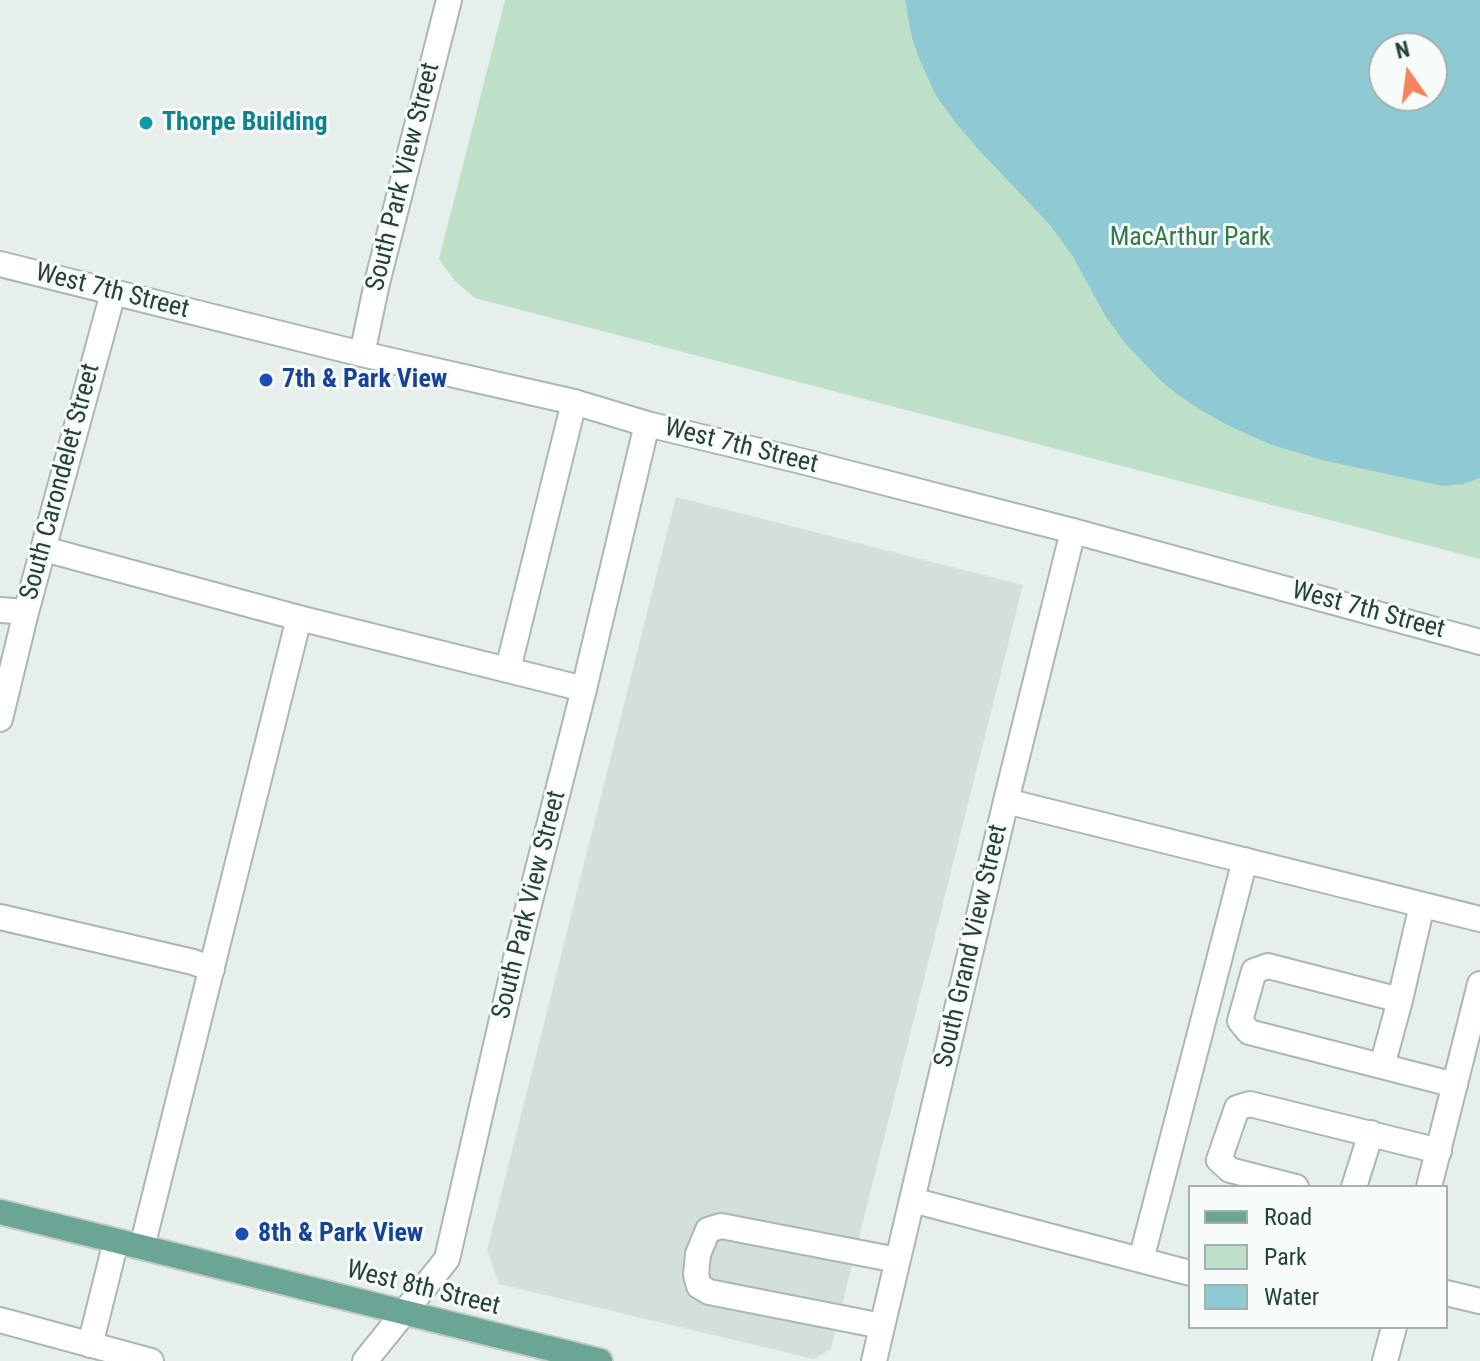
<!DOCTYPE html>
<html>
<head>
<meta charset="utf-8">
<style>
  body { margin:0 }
  #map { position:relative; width:1480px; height:1361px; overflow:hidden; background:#e6efeb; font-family:"Roboto Condensed",sans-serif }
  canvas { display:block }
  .legend { position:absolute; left:1188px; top:1185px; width:260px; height:144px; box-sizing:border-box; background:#f7fbf9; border:2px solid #a3b1ad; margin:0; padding:10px 14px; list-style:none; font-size:24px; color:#24423a }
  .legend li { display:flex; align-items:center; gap:16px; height:40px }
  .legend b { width:40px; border:2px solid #a3b1ad }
  .north { position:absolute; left:1368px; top:32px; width:80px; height:80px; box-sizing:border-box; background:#f7fbf9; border:2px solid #a3b1ad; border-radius:50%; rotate:346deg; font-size:22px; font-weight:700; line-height:32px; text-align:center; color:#24423a }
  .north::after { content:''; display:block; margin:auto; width:28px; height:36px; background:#f4845f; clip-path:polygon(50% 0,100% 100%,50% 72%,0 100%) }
</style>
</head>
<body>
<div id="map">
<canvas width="1480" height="1361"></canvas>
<ul class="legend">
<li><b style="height:10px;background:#6aa596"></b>Road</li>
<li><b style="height:22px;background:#bfe0c8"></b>Park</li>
<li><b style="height:22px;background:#8ec9d4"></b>Water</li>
</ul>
<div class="north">N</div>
</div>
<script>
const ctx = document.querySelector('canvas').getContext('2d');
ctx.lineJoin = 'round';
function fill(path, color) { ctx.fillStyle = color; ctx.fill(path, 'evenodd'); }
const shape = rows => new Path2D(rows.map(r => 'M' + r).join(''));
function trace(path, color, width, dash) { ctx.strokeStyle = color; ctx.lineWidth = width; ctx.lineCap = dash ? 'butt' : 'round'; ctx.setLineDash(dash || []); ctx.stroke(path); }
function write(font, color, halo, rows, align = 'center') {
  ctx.font = font + ' "Roboto Condensed",sans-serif'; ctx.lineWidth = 6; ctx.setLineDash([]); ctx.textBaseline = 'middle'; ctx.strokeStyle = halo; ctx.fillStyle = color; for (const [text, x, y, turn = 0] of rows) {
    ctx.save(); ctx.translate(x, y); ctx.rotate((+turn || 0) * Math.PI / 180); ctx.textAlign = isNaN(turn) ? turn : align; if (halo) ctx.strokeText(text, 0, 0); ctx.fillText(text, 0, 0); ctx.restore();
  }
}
const built = shape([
  [676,497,1023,585,831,1349,814,1359,499,1284,487,1250]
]);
const green = shape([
  [505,0,1480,0,1480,559,475,298,455,281,439,259],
  [1384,48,1432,48,1432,96,1384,96]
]);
const water = shape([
  [905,0,1480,0,1480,478,1463,484,1443,486,1326,461,1272,445,1229,426,1199,409,1177,394,1160,380,1125,343,1106,317,1072,255,1050,225,978,149,955,122,935,94,919,58,912,38],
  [1384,48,1432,48,1432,96,1384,96]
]);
const minor = shape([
  [0,264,362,354,574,402,647,424,797,460,1073,531,1480,642],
  [362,354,377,283,449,0],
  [44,549,299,618,584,689],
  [0,610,26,612],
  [508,669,574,402],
  [0,719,26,612,113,293],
  [1006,801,1480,919],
  [0,917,193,962,212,969],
  [1400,1000,1268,966,1254,971,1240,1021,1249,1032,1455,1085],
  [1382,1066,1400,1000,1422,905],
  [1296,1187,1230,1170,1219,1160,1237,1108,1250,1104,1439,1151],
  [1354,1187,1371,1133],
  [1429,1187,1480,984],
  [912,1200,1190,1273],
  [142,1247,299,618],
  [1141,1260,1245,860],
  [1446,1293,1480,1301],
  [0,1320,151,1361],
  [882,1326,709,1292,699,1286,696,1275,698,1254,708,1230,721,1226,897,1260],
  [90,1345,116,1241],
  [365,1361,447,1259,522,932,584,689,647,424],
  [874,1361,1006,801,1073,531],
  [1385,1361,1394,1327]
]);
const major = shape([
  [0,1212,600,1361]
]);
const markers = [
  [146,123,8,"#0f9aa8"],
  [266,380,8,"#1a4fb4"],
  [242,1234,8,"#1a4fb4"]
];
const cultureNames = [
  ["Thorpe Building",162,123]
];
const streetNames = [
  ["South Park View Street",404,177,-76],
  ["West 7th Street",112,292,14],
  ["West 7th Street",741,447,14],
  ["South Carondelet Street",61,482,-75],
  ["West 7th Street",1368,611,15],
  ["South Park View Street",530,905,-76],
  ["South Grand View Street",972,946,-77],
  ["West 8th Street",423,1289,14]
];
const parkNames = [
  ["MacArthur Park",1190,238]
];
const transitNames = [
  ["7th & Park View",282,380],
  ["8th & Park View",258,1234]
];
fill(built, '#d4dfda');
fill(green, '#bfe0c8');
fill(water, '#8ec9d4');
trace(minor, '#a8b8b2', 28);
trace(major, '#c2cac8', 28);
trace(minor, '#fff', 24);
trace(major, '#6aa596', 24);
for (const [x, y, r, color] of markers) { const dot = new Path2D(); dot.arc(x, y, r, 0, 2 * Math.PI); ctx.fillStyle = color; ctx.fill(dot); trace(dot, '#f7fbf9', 3); }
write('bold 26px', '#0d838f', '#f7fbf9', cultureNames, 'left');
write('26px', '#24423a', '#f7fbf9', streetNames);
write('26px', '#2d7a4b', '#f7fbf9', parkNames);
write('bold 26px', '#164399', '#f7fbf9', transitNames, 'left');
</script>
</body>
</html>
